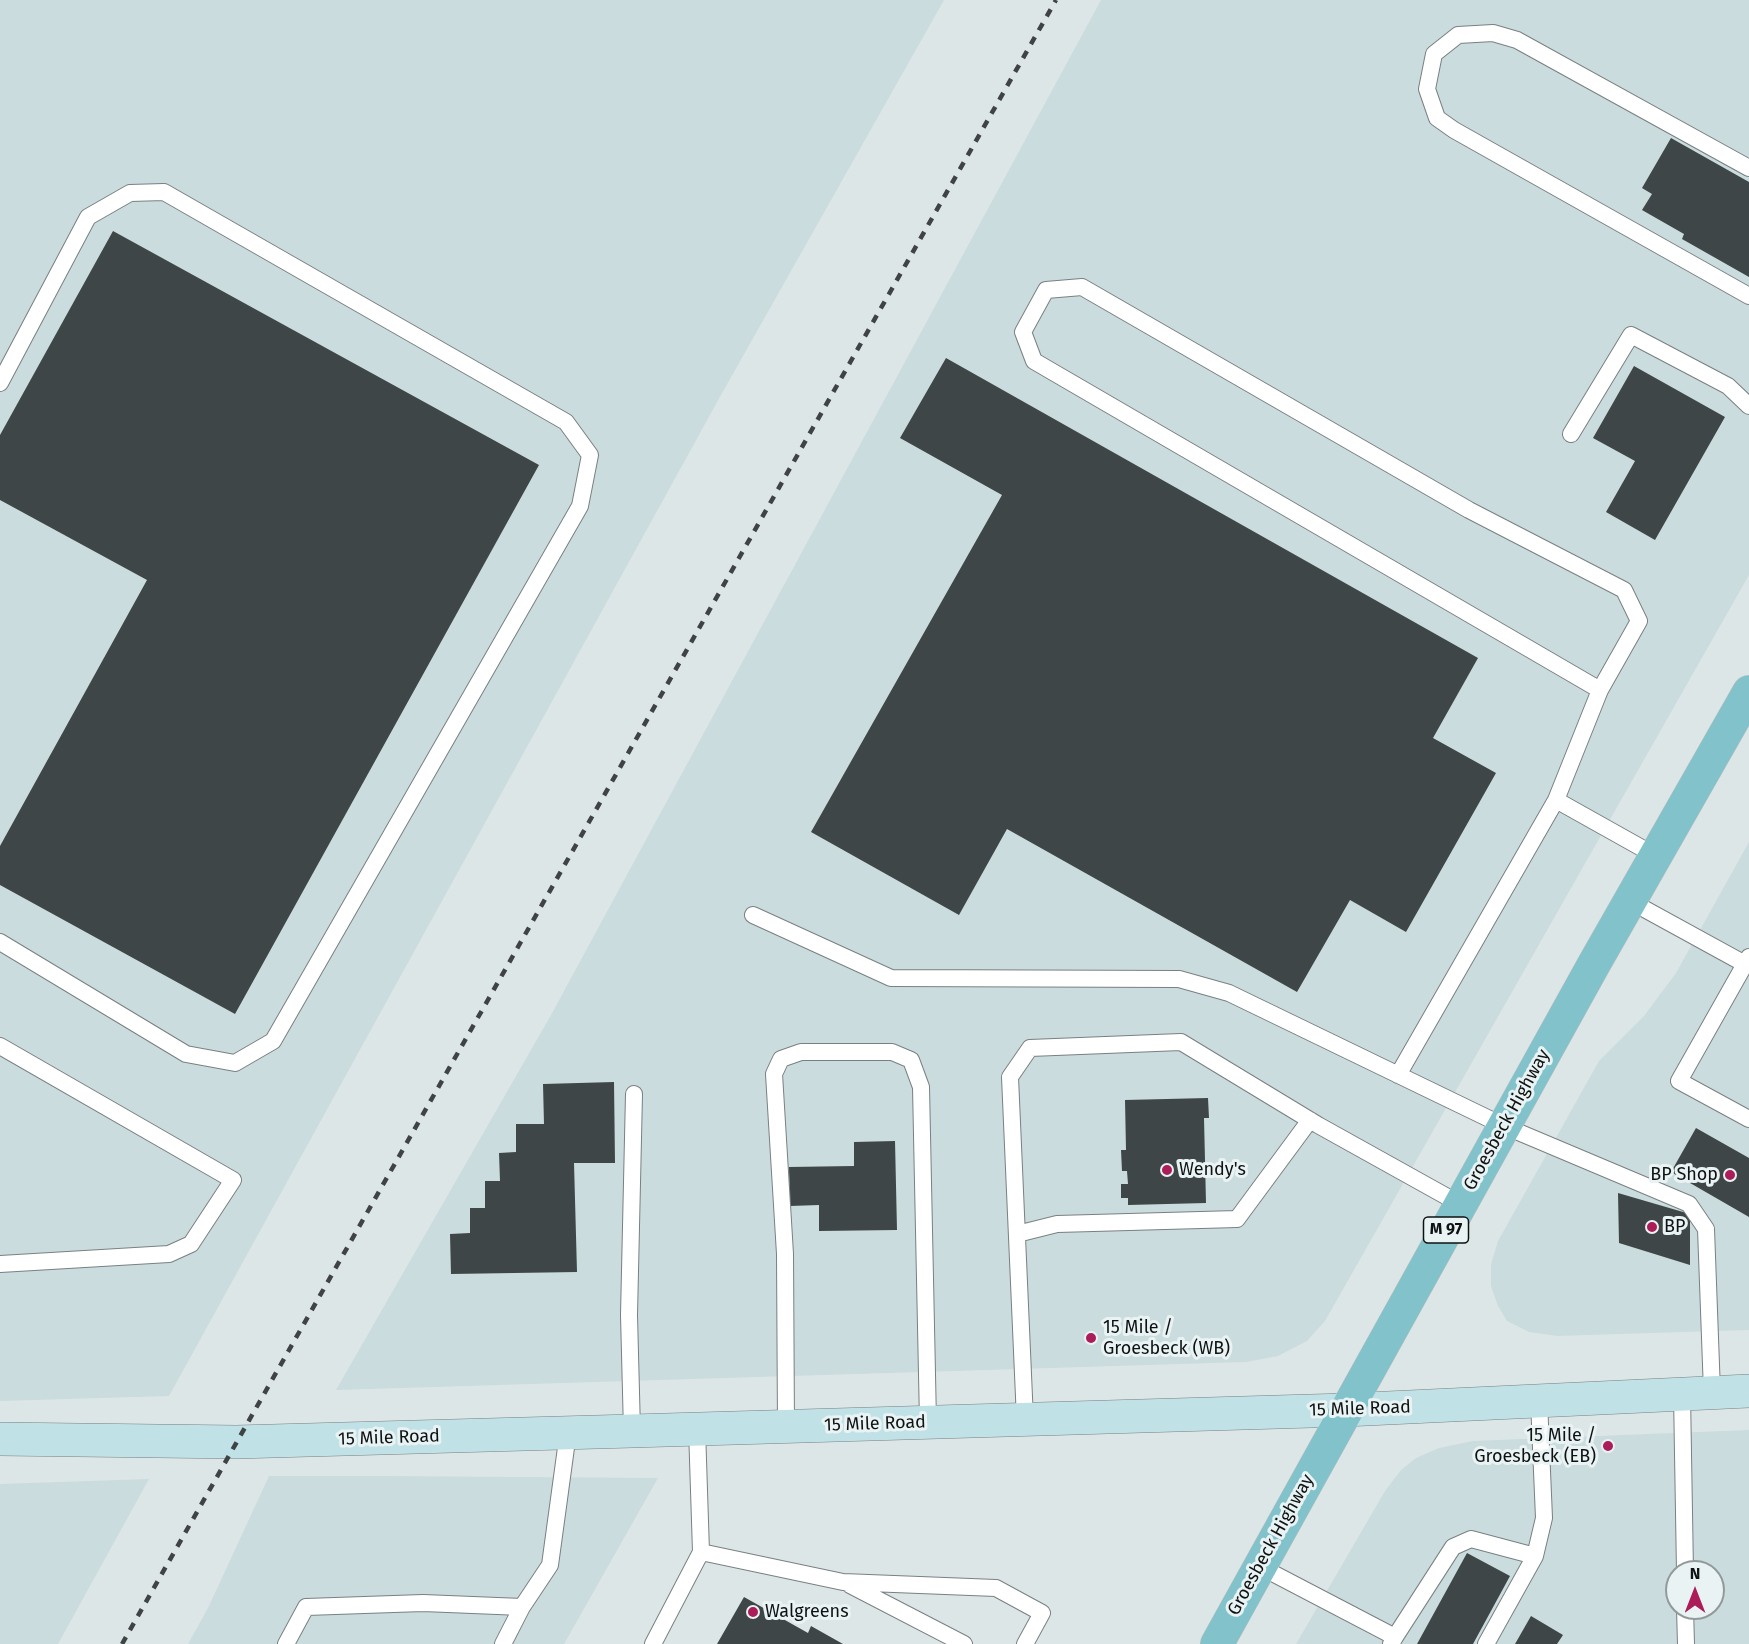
<!DOCTYPE html>
<html>
<head>
<meta charset="utf-8">
<style>
  body { margin:0 }
  #map { position:relative; width:1749px; height:1644px; overflow:hidden; background:#dde6e7; font-family:"Fira Sans",sans-serif }
  canvas { display:block }
  .north { position:absolute; left:1665px; top:1560px; width:60px; height:60px; box-sizing:border-box; background:#eaf3f4; border:2px solid #92999a; border-radius:50%; rotate:0deg; font-size:16px; font-weight:700; line-height:24px; text-align:center; color:#0f1212 }
  .north::after { content:''; display:block; margin:auto; width:21px; height:27px; background:#ab1c58; clip-path:polygon(50% 0,100% 100%,50% 72%,0 100%) }
</style>
</head>
<body>
<div id="map">
<canvas width="1749" height="1644"></canvas>
<div class="north">N</div>
</div>
<script>
const ctx = document.querySelector('canvas').getContext('2d');
ctx.lineJoin = 'round';
function fill(path, color) { ctx.fillStyle = color; ctx.fill(path, 'evenodd'); }
const shape = rows => new Path2D(rows.map(r => 'M' + r).join(''));
function trace(path, color, width, dash) { ctx.strokeStyle = color; ctx.lineWidth = width; ctx.lineCap = dash ? 'butt' : 'round'; ctx.setLineDash(dash || []); ctx.stroke(path); }
function write(font, color, halo, rows, align = 'center') {
  ctx.font = font + ' "Fira Sans",sans-serif'; ctx.lineWidth = 6; ctx.setLineDash([]); ctx.textBaseline = 'middle'; ctx.strokeStyle = halo; ctx.fillStyle = color; for (const [text, x, y, turn = 0] of rows) {
    ctx.save(); ctx.translate(x, y); ctx.rotate((+turn || 0) * Math.PI / 180); ctx.textAlign = isNaN(turn) ? turn : align; if (halo) ctx.strokeText(text, 0, 0); ctx.fillText(text, 0, 0); ctx.restore();
  }
}
const built = shape([
  [0,0,944,0,721,395,169,1396,0,1401],
  [1101,0,1749,0,1749,575,1325,1321,1307,1341,1278,1356,1246,1362,336,1390,551,1015],
  [1749,842,1749,1330,1557,1336,1529,1332,1507,1321,1498,1306,1491,1286,1491,1264,1498,1241,1599,1061,1644,1016,1676,973],
  [1749,1430,1749,1644,1296,1644,1385,1491,1401,1470,1416,1458,1439,1448,1473,1441],
  [1677,1572,1713,1572,1713,1608,1677,1608],
  [269,1476,386,1476,658,1478,564,1644,188,1644,208,1608],
  [149,1479,58,1644,0,1644,0,1484]
]);
const building = shape([
  [1671,138,1749,182,1749,277,1682,239,1684,234,1642,210,1652,194,1642,188],
  [113,231,539,465,235,1014,0,885,0,846,147,580,0,500,0,435],
  [946,358,1478,658,1433,738,1496,773,1406,932,1350,900,1297,992,1007,829,959,915,811,832,1002,495,900,438],
  [1634,366,1725,417,1655,540,1606,512,1635,461,1593,438],
  [614,1082,615,1163,574,1163,577,1272,451,1274,450,1234,470,1233,470,1208,485,1208,485,1181,500,1181,499,1153,516,1152,516,1124,544,1124,543,1084],
  [1208,1098,1209,1118,1204,1118,1206,1203,1128,1205,1128,1198,1121,1198,1121,1184,1128,1184,1127,1171,1122,1171,1121,1150,1126,1150,1125,1100],
  [1696,1128,1749,1158,1749,1217,1671,1172],
  [895,1141,897,1230,819,1231,819,1205,790,1206,789,1167,854,1166,854,1142],
  [1618,1193,1690,1214,1690,1265,1619,1243],
  [1467,1553,1510,1576,1473,1644,1417,1644],
  [744,1597,808,1633,811,1626,843,1644,717,1644],
  [1531,1616,1563,1635,1557,1644,1515,1644]
]);
const lane = shape([
  [1749,168,1517,40,1493,33,1458,35,1434,54,1427,89,1437,118,1454,130,1749,296],
  [0,383,88,217,130,193,164,192,566,422,590,455,580,506,273,1041,235,1063,186,1054,0,942],
  [1571,434,1631,335,1728,386,1749,406],
  [1556,800,1656,856],
  [1630,901,1745,964],
  [753,915,891,978,1179,979,1229,993,1504,1126,1689,1204,1706,1229,1712,1392],
  [1749,957,1679,1081,1749,1119],
  [0,1046,233,1180,191,1244,169,1254,0,1264],
  [1398,1075,1556,800,1600,690,1639,621,1624,590,1469,510,1082,287,1046,290,1023,332,1034,361,1600,690],
  [1017,1234,1057,1224,1237,1219,1310,1120],
  [1682,1394,1685,1572],
  [1025,1420,1010,1077,1030,1048,1181,1042,1318,1125,1460,1204],
  [786,1427,785,1254,774,1074,781,1059,801,1052,892,1052,911,1060,921,1087,928,1422],
  [632,1431,629,1315,634,1094],
  [701,1552,843,1582,996,1588,1042,1613,1025,1644],
  [1259,1566,1395,1637,1391,1644],
  [850,1585,964,1644],
  [1685,1608,1686,1644],
  [1395,1637,1453,1547,1471,1539,1535,1556],
  [286,1644,306,1607,423,1603,522,1607],
  [503,1644,522,1607,550,1565,568,1433],
  [653,1644,701,1552,697,1429],
  [1486,1644,1535,1556,1544,1518,1539,1401]
]);
const secondary = shape([
  [0,1439,236,1442,632,1431,1345,1410,1749,1391]
]);
const primary = shape([
  [1217,1644,1594,964,1749,692]
]);
const rail = shape([
  [122,1644,1056,0]
]);
const markers = [
  [1167,1170,6,"#ab1c58"],
  [1730,1175,6,"#ab1c58"],
  [1652,1227,6,"#ab1c58"],
  [1091,1338,6,"#ab1c58"],
  [1608,1446,6,"#ab1c58"],
  [753,1612,6,"#ab1c58"]
];
const shields = [
  [1446,1230,45]
];
const shieldNames = [
  ["M 97",1446,1230]
];
const streetNames = [
  ["Groesbeck Highway",1507,1120,-61],
  ["15 Mile Road",1360,1409,-2],
  ["15 Mile Road",875,1424,-2],
  ["15 Mile Road",389,1438,-2],
  ["Groesbeck Highway",1271,1545,-61]
];
const poiNames = [
  ["Wendy's",1179,1170],
  ["BP Shop",1718,1175,"right"],
  ["BP",1664,1227],
  ["15 Mile /",1103,1328],
  ["Groesbeck (WB)",1103,1349],
  ["15 Mile /",1596,1436,"right"],
  ["Groesbeck (EB)",1596,1457,"right"],
  ["Walgreens",765,1612]
];
fill(built, '#cadcde');
fill(building, '#3f4647');
trace(lane, '#798081', 18);
trace(secondary, '#798081', 34);
trace(primary, '#c1c1c1', 34);
trace(lane, '#fff', 16);
trace(secondary, '#c0e1e5', 33);
trace(primary, '#81c2cb', 33);
trace(rail, '#3f4344', 4.5, [8, 8]);
for (const [x, y, r, color] of markers) { const dot = new Path2D(); dot.arc(x, y, r, 0, 2 * Math.PI); ctx.fillStyle = color; ctx.fill(dot); trace(dot, '#eaf3f4', 2); }
for (const [x, y, w] of shields) { const box = new Path2D(); box.roundRect(x - w / 2, y - 13, w, 26, 4.5); ctx.fillStyle = '#eaf3f4'; ctx.fill(box); trace(box, '#0f1212', 1.5); }
write('bold 16px', '#0f1212', null, shieldNames);
write('18px', '#0f1212', '#eaf3f4', streetNames);
write('18px', '#0f1212', '#eaf3f4', poiNames, 'left');
</script>
</body>
</html>
